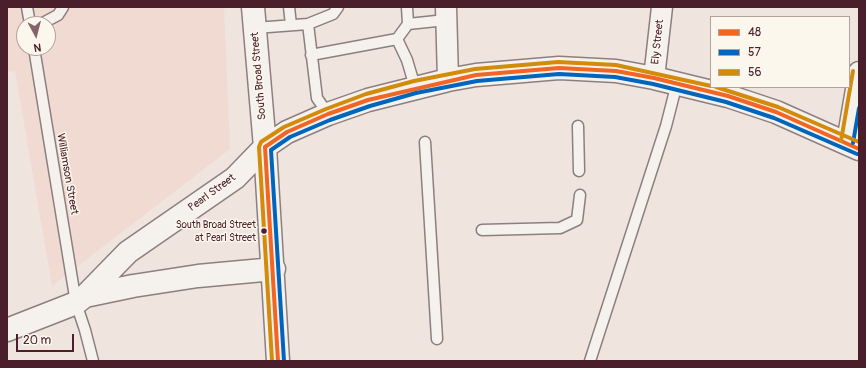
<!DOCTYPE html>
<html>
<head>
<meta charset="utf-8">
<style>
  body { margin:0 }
  #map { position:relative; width:866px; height:368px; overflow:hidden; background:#efe4de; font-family:Pangolin,sans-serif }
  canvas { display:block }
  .frame { position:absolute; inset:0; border:8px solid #4a1f2b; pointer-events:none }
  .legend { position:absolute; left:710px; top:16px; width:140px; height:72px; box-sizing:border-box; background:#fbf7ec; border:1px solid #b4a19f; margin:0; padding:5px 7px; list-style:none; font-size:12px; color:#4a1f2b }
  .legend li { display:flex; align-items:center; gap:8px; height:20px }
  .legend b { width:20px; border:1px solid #b4a19f }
  .north { position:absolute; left:16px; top:16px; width:40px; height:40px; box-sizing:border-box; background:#fbf7ec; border:1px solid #b4a19f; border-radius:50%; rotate:173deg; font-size:11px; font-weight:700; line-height:16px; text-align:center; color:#4a1f2b }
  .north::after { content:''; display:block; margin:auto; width:14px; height:18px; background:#84646a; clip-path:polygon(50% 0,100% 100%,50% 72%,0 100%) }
  .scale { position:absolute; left:16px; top:334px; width:58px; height:18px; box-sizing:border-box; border:2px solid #4a1f2b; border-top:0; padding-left:5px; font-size:12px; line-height:14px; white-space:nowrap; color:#4a1f2b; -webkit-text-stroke:3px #fbf7ec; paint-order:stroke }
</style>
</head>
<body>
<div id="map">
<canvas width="866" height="368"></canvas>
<div class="frame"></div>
<ul class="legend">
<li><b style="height:5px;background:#f26522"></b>48</li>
<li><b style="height:5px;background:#0065bd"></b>57</li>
<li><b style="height:5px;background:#d48b09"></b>56</li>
</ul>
<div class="north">N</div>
<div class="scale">20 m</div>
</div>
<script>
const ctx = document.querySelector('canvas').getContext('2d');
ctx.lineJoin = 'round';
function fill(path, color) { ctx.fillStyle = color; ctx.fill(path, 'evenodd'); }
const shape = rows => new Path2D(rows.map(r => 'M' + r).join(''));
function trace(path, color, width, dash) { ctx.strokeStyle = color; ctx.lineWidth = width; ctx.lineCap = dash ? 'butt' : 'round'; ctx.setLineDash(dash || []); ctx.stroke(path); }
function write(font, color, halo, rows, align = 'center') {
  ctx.font = font + ' Pangolin,sans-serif'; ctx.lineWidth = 3; ctx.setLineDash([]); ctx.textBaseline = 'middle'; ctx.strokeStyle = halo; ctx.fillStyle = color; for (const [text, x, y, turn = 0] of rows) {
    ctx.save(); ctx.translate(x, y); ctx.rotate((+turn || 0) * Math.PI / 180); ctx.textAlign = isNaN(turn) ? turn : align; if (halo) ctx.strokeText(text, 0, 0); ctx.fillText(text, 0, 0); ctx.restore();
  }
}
const built = shape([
  [7,7,224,7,230,149,52,286,15,71,7,72],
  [24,24,48,24,48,48,24,48]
]);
const service = shape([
  [27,7,30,24],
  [289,7,291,25],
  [41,24,58,15,63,7],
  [308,24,333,14,338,7],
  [408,24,446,20],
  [255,28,308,24,317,98,328,114],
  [397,39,407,60,415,87],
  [34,48,76,303,85,330,93,361],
  [311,55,397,39,408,24,407,7],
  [578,126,579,171],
  [425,142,437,339],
  [482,230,560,228,577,220,580,195],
  [590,361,666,126,677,83]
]);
const minor = shape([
  [446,7,448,80],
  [654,78,662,7],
  [847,142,859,72]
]);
const tertiary = shape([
  [253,7,265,147,278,361],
  [85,296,133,286,198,276,274,269],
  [7,330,76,303,85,296,128,252,235,178,265,147,287,132,328,114,368,100,448,80,476,75,559,68,616,71,654,78,728,96,776,112,859,149]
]);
const bus1 = shape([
  [265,147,287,132,328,114,368,100,476,75,559,68,616,71,654,78,728,96,776,112,859,149],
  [265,147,278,361]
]);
const bus2 = shape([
  [853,143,859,108],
  [284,361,271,150,290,137,330,120,370,106,416,93,477,81,559,74,615,77,653,84,726,102,774,118,857,154]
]);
const bus3 = shape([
  [716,87,778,107,859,142],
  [841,141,853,71],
  [272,361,259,147,261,142,284,127,326,109,366,94,414,81,475,69,558,62,616,65,711,86]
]);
const markers = [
  [264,231,3.5,"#4a1f2b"]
];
const busNames = [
  ["South Broad Street",256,225],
  ["at Pearl Street",256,238]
];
const streetNames = [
  ["Ely Street",658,42,-84],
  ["South Broad Street",259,76,-95],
  ["Williamson Street",67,174,80],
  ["Pearl Street",212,193,-36]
];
fill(built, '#f1dad2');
trace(service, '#8d7f7f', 13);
trace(minor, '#8d7f7f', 23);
trace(tertiary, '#8d7f7f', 25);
trace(service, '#f5f2ee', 10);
trace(minor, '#f5f2ee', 20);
trace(tertiary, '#f5f2ee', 22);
trace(bus1, '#f26522', 4);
trace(bus2, '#0065bd', 4);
trace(bus3, '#d48b09', 4);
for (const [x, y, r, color] of markers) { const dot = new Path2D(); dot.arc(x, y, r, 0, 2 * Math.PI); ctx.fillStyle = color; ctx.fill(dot); trace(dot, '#fbf7ec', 1.5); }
write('10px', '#4a1f2b', '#fbf7ec', busNames, 'right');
write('11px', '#4a1f2b', '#fbf7ec', streetNames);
</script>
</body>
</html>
